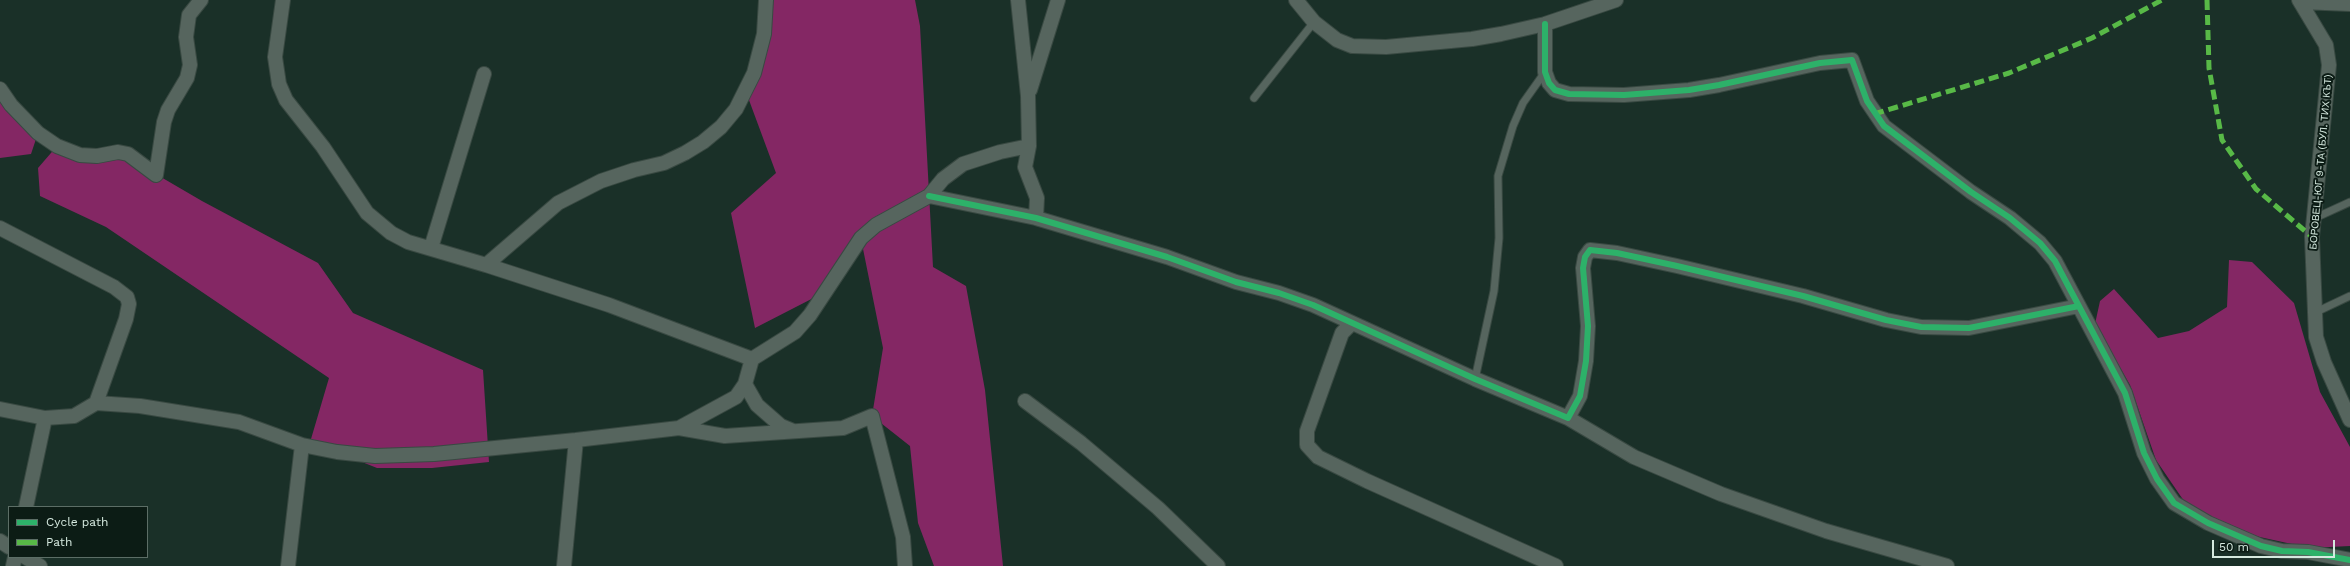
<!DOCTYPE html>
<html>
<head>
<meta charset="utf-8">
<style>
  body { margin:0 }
  #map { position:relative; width:2350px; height:566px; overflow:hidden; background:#1a3028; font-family:"Work Sans",sans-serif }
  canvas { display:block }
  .legend { position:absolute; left:8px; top:506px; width:140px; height:52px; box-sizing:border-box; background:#0c1c15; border:1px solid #5c6e66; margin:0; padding:5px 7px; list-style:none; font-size:12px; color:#d5e9df }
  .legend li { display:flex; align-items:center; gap:8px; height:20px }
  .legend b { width:20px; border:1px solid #5c6e66 }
  .scale { position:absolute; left:2212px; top:540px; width:123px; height:18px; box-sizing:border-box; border:2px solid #d5e9df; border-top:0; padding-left:5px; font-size:12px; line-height:14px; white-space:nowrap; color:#d5e9df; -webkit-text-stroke:3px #0c1c15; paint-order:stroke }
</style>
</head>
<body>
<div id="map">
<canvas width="2350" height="566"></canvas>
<ul class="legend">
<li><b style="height:5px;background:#2db169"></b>Cycle path</li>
<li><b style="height:5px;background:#58b947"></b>Path</li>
</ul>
<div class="scale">50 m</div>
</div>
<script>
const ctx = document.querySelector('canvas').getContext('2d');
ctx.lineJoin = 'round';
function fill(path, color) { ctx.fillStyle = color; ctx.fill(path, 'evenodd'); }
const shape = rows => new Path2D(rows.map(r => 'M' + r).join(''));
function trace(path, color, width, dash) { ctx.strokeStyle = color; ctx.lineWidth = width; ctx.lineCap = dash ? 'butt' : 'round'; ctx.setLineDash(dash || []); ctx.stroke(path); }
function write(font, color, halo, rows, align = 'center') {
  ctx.font = font + ' "Work Sans",sans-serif'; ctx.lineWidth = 4; ctx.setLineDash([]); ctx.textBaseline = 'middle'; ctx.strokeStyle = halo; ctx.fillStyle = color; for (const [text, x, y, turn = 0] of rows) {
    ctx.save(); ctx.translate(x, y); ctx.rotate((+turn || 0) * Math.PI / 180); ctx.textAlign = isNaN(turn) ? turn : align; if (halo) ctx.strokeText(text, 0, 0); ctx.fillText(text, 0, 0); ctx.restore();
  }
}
const forest = shape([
  [766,0,915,0,920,26,933,267,966,286,985,390,1003,566,934,566,918,523,910,446,872,416,883,348,861,239,827,291,755,328,731,213,776,173,746,92],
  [0,89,38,133,31,154,0,158],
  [57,146,118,152,202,201,318,263,353,313,483,370,489,462,432,468,377,468,337,452,311,439,329,378,106,227,40,196,38,168],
  [2229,260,2252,262,2294,303,2320,392,2350,447,2350,546,2310,548,2246,534,2186,504,2156,460,2130,385,2095,324,2100,301,2114,289,2158,338,2189,331,2227,307]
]);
const service = shape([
  [1254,98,1314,22],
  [2315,218,2350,202],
  [2314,313,2350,296],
  [1475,379,1494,291,1499,238,1498,176,1513,126,1523,103,1545,72]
]);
const minor = shape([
  [283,0,275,57,279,84,286,100,323,147,367,213,391,233,408,242,486,265,558,203,601,181,634,170,664,163,685,153,703,142,721,127,736,109,754,73,764,34,766,0],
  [1018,0,1028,96,1029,146,1025,167,1037,198,1036,218],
  [1296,0,1314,22,1337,40,1352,46,1386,47,1472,39,1501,34,1545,24,1616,0],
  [2299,0,2326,45,2329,65,2312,237,2316,337,2324,362,2350,420],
  [2301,2,2350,4],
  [1545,24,1545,72,1549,83,1555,90,1569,94,1624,95,1689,90,1719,85,1820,63,1852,60,1867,101,1884,126,1971,192,2010,218,2040,243,2055,261,2125,393,2144,453,2157,479,2174,503,2208,523,2261,546,2282,551,2308,552,2350,560],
  [0,89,11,105,38,133,57,146,80,155,97,156,118,152,128,154,156,175,164,122,168,110,187,78,190,65,186,37,189,15,201,0],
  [1030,90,1058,0],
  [929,196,1036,218,1167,257,1236,282,1279,293,1313,305,1475,379,1568,418,1580,396,1586,361,1588,326,1583,268,1585,257,1590,250,1617,253,1677,266,1803,296,1886,320,1921,327,1969,328,2079,306],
  [0,228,114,287,127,297,129,304,126,319,96,403],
  [431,248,484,74],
  [486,265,609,305,752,359],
  [1351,324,1342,333,1307,431,1307,445,1318,457,1367,481,1556,566],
  [745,384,757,405,781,426,793,431],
  [1025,401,1081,443,1158,508,1218,566],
  [0,409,45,418,74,416,96,403,140,406,239,422,302,445,288,566],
  [1568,418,1634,457,1721,494,1826,531,1947,566],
  [679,428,736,397,745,384,752,359,795,332,810,315,861,238,876,225,929,196,943,179,963,164,1000,152,1029,146],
  [576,440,679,428,725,436,843,428,872,416,903,537,905,566],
  [302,445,337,452,375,456,434,454,576,440,564,566],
  [26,507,45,418],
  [0,541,9,547],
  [25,557,40,566],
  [13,566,15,557]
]);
const quiet = shape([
  [2207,0,2209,68,2222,140,2256,189,2312,237],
  [1874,114,2009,73,2092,38,2162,0]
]);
const cycleway = shape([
  [1545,24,1545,72,1549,83,1555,90,1569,94,1624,95,1689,90,1719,85,1820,63,1852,60,1867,101,1884,126,1971,192,2010,218,2040,243,2055,261,2125,393,2144,453,2157,479,2174,503,2208,523,2261,546,2282,551,2308,552,2350,560],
  [929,196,1036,218,1167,257,1236,282,1279,293,1313,305,1475,379,1568,418,1580,396,1586,361,1588,326,1583,268,1585,257,1590,250,1617,253,1677,266,1803,296,1886,320,1921,327,1969,328,2079,306]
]);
const streetNames = [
  ["БОРОВЕЦ-ЮГ 9-ТА (БУЛ. ТИХ КЪТ)",2321,162,-85]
];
fill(forest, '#842764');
trace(service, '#394942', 9);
trace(minor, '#394942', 16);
trace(service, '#56655e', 7);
trace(minor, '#56655e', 14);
trace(quiet, '#58b947', 5, [10, 5]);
trace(cycleway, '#2db169', 6);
write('10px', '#d5e9df', '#0c1c15', streetNames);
</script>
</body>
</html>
